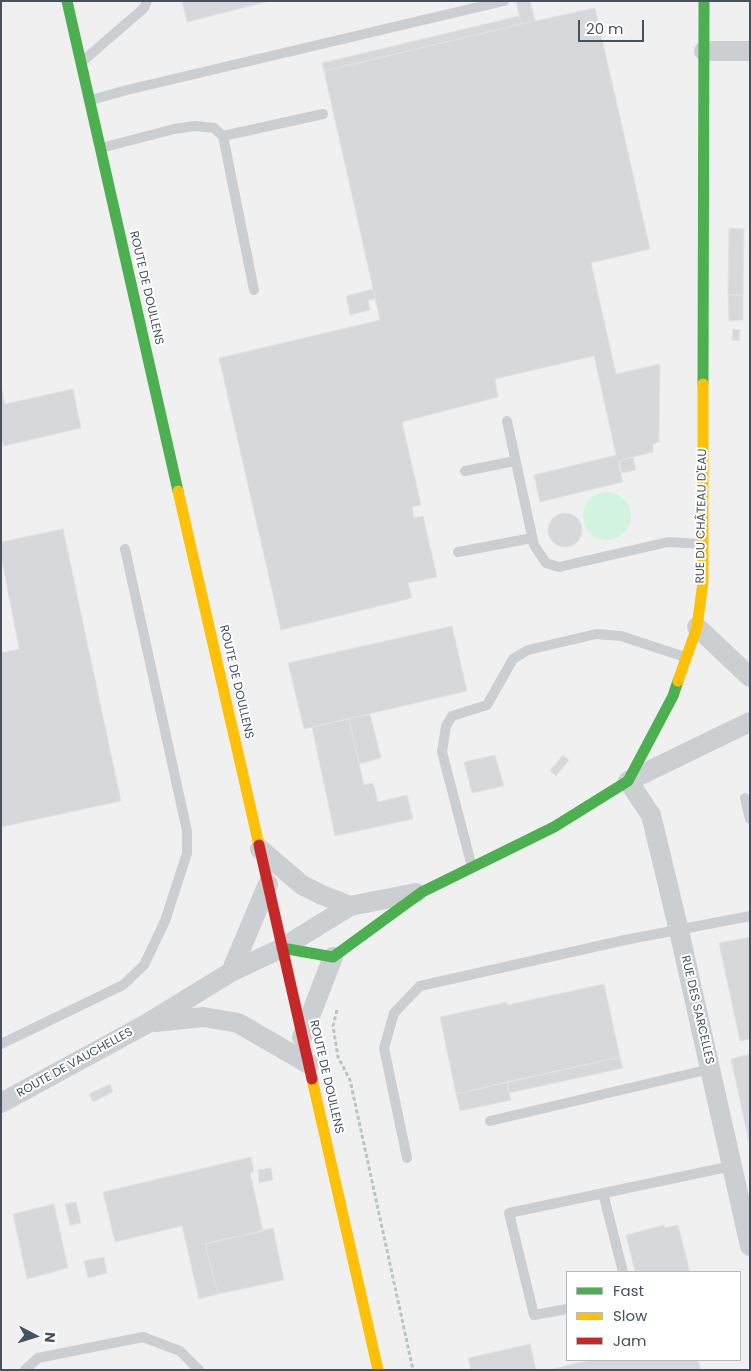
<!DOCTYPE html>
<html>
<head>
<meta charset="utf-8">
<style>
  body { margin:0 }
  #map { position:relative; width:751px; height:1371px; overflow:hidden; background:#f1f0f0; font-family:Poppins,sans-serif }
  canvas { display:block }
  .frame { position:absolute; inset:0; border:2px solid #45525f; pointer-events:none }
  .legend { position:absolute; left:566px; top:1271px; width:175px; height:90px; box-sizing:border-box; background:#fff; border:1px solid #b5babf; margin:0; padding:6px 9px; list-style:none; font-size:15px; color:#45525f }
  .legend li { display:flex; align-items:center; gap:10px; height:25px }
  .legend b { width:25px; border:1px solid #b5babf }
  .north { position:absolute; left:10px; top:1311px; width:50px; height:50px; -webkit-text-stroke:4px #fff; paint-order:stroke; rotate:95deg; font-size:14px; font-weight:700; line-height:20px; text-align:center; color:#45525f }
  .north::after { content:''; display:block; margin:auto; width:18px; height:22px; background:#45525f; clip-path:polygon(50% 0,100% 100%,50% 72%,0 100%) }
  .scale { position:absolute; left:578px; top:20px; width:66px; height:22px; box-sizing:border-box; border:2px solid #45525f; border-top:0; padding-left:6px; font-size:15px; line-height:18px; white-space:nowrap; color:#45525f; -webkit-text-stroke:4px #fff; paint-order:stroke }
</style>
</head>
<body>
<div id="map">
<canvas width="751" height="1371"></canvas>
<div class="frame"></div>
<ul class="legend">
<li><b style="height:6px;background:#4caf50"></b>Fast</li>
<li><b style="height:6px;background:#ffc107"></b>Slow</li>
<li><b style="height:6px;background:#c62828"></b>Jam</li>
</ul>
<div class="north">N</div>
<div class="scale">20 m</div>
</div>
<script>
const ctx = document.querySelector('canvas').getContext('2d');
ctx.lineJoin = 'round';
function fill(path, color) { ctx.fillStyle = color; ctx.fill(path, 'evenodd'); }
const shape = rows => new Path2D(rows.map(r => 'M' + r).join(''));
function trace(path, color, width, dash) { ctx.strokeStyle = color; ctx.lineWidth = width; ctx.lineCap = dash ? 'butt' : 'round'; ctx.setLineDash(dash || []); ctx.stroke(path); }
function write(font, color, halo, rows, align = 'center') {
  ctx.font = font + ' Poppins,sans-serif'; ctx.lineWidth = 4; ctx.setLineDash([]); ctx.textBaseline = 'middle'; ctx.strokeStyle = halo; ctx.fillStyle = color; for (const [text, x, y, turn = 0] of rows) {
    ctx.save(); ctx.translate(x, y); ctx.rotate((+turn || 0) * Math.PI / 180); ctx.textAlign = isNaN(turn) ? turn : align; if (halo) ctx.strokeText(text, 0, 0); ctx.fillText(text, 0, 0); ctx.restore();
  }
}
const green = shape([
  '583 516a24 24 0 1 1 48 0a24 24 0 1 1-48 0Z'
]);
const building = shape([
  [182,1,270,1,187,22,182,1],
  [516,1,530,1,535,21,521,24,516,1],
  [595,8,650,249,591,263,616,374,660,364,659,442,653,444,653,452,618,461,623,482,540,502,534,475,616,455,594,356,495,379,498,397,402,422,421,505,412,507,414,518,423,516,437,577,408,583,412,598,281,630,219,358,380,320,324,71,521,24,595,8],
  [519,16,521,24,324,71,322,63,519,16],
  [729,228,744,229,743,295,728,295,729,228],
  [373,289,375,299,368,300,370,310,350,315,346,296,373,289],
  [728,295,743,295,743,320,729,321,728,295],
  [733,329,740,330,739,341,732,340,733,329],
  [1,386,5,404,73,389,81,428,4,446,1,436,1,386],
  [633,457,636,470,622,473,619,461,633,457],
  '548 530a17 17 0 1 1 34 0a17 17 0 1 1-34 0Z',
  [63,529,121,801,1,827,1,653,19,649,1,555,1,542,63,529],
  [452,626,467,691,304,729,288,663,452,626],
  [370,714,381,758,359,764,349,719,370,714],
  [349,719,364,785,373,783,378,802,407,795,413,819,335,836,312,727,349,719],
  [495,755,504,786,472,793,464,762,495,755],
  [563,755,569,760,556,776,550,771,563,755],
  [750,937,750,1039,740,1041,719,943,750,937],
  [604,984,620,1057,456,1094,440,1017,507,1002,507,1005,604,984],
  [750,1054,750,1147,731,1059,750,1054],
  [620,1057,623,1068,509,1093,507,1082,620,1057],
  [507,1082,511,1100,460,1111,456,1094,507,1082],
  [110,1084,113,1092,93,1102,89,1094,110,1084],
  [251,1157,254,1172,250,1173,263,1231,205,1244,218,1294,199,1299,182,1226,115,1242,103,1192,251,1157],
  [271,1168,273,1180,259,1183,258,1170,271,1168],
  [76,1202,81,1223,70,1225,65,1204,76,1202],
  [54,1204,68,1268,27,1279,13,1214,54,1204],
  [664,1225,665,1228,678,1225,690,1272,635,1272,626,1235,664,1225],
  [273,1228,284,1280,218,1294,205,1244,273,1228],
  [104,1257,107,1273,88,1278,84,1261,104,1257],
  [530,1344,536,1370,471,1370,468,1358,530,1344],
  [590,1360,698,1360,701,1370,548,1370,590,1360]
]);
const path = shape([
  [337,1010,333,1026,338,1057,350,1080,413,1370]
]);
const lane = shape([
  [84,60,144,8,147,1],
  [91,100,127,90,504,1],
  [223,136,323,114],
  [101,148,174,129,195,126,214,128,223,136,254,290],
  [507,421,534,545,546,563,559,567,668,542,702,544],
  [465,471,515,461],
  [458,552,532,538],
  [745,798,750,819],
  [472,867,442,752,446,726,452,716,487,705,513,659,528,650,596,634,621,636,685,657],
  [1,1044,123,985,144,965,165,921,187,853,187,831,125,549],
  [490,1121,710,1069],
  [407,1158,384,1048,394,1013,420,986,625,940,750,916],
  [603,1193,623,1272],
  [567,1309,534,1315,509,1213,732,1166],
  [25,1370,38,1358,143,1337,180,1351,199,1370]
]);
const street = shape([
  [704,51,750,51],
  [697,627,750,677],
  [750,722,628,781,651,815,679,931,750,1246],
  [260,849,302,885,322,895,350,906],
  [231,972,268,884],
  [155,1022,204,1017,238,1023,309,1064],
  [302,1037,333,957],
  [1,1103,148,1023,231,972,282,948,350,906,416,893]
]);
const fast = shape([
  [67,1,178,491],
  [703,384,704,1],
  [282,948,333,957,422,892,554,827,628,781,673,696,678,681]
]);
const slow = shape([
  [178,491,259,845],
  [678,681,697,627,703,582,703,384],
  [312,1079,378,1370]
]);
const jam = shape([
  [259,845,312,1079]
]);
const streetNames = [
  ["ROUTE DE DOULLENS",146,288,77],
  ["RUE DU CHÂTEAU D'EAU",702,516,-89],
  ["ROUTE DE DOULLENS",236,682,77],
  ["RUE DES SARCELLES",697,1010,77],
  ["ROUTE DE VAUCHELLES",75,1063,-29],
  ["ROUTE DE DOULLENS",326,1077,77]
];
fill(green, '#d2f3df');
fill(building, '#d7d8da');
trace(building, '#e2e2e3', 1);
trace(path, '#b7c6c2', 3, [4, 2.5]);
trace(lane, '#cccfd1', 10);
trace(street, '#cccfd1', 20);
trace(fast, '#4caf50', 11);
trace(slow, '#ffc107', 11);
trace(jam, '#c62828', 11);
write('12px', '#45525f', '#fff', streetNames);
</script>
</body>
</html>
